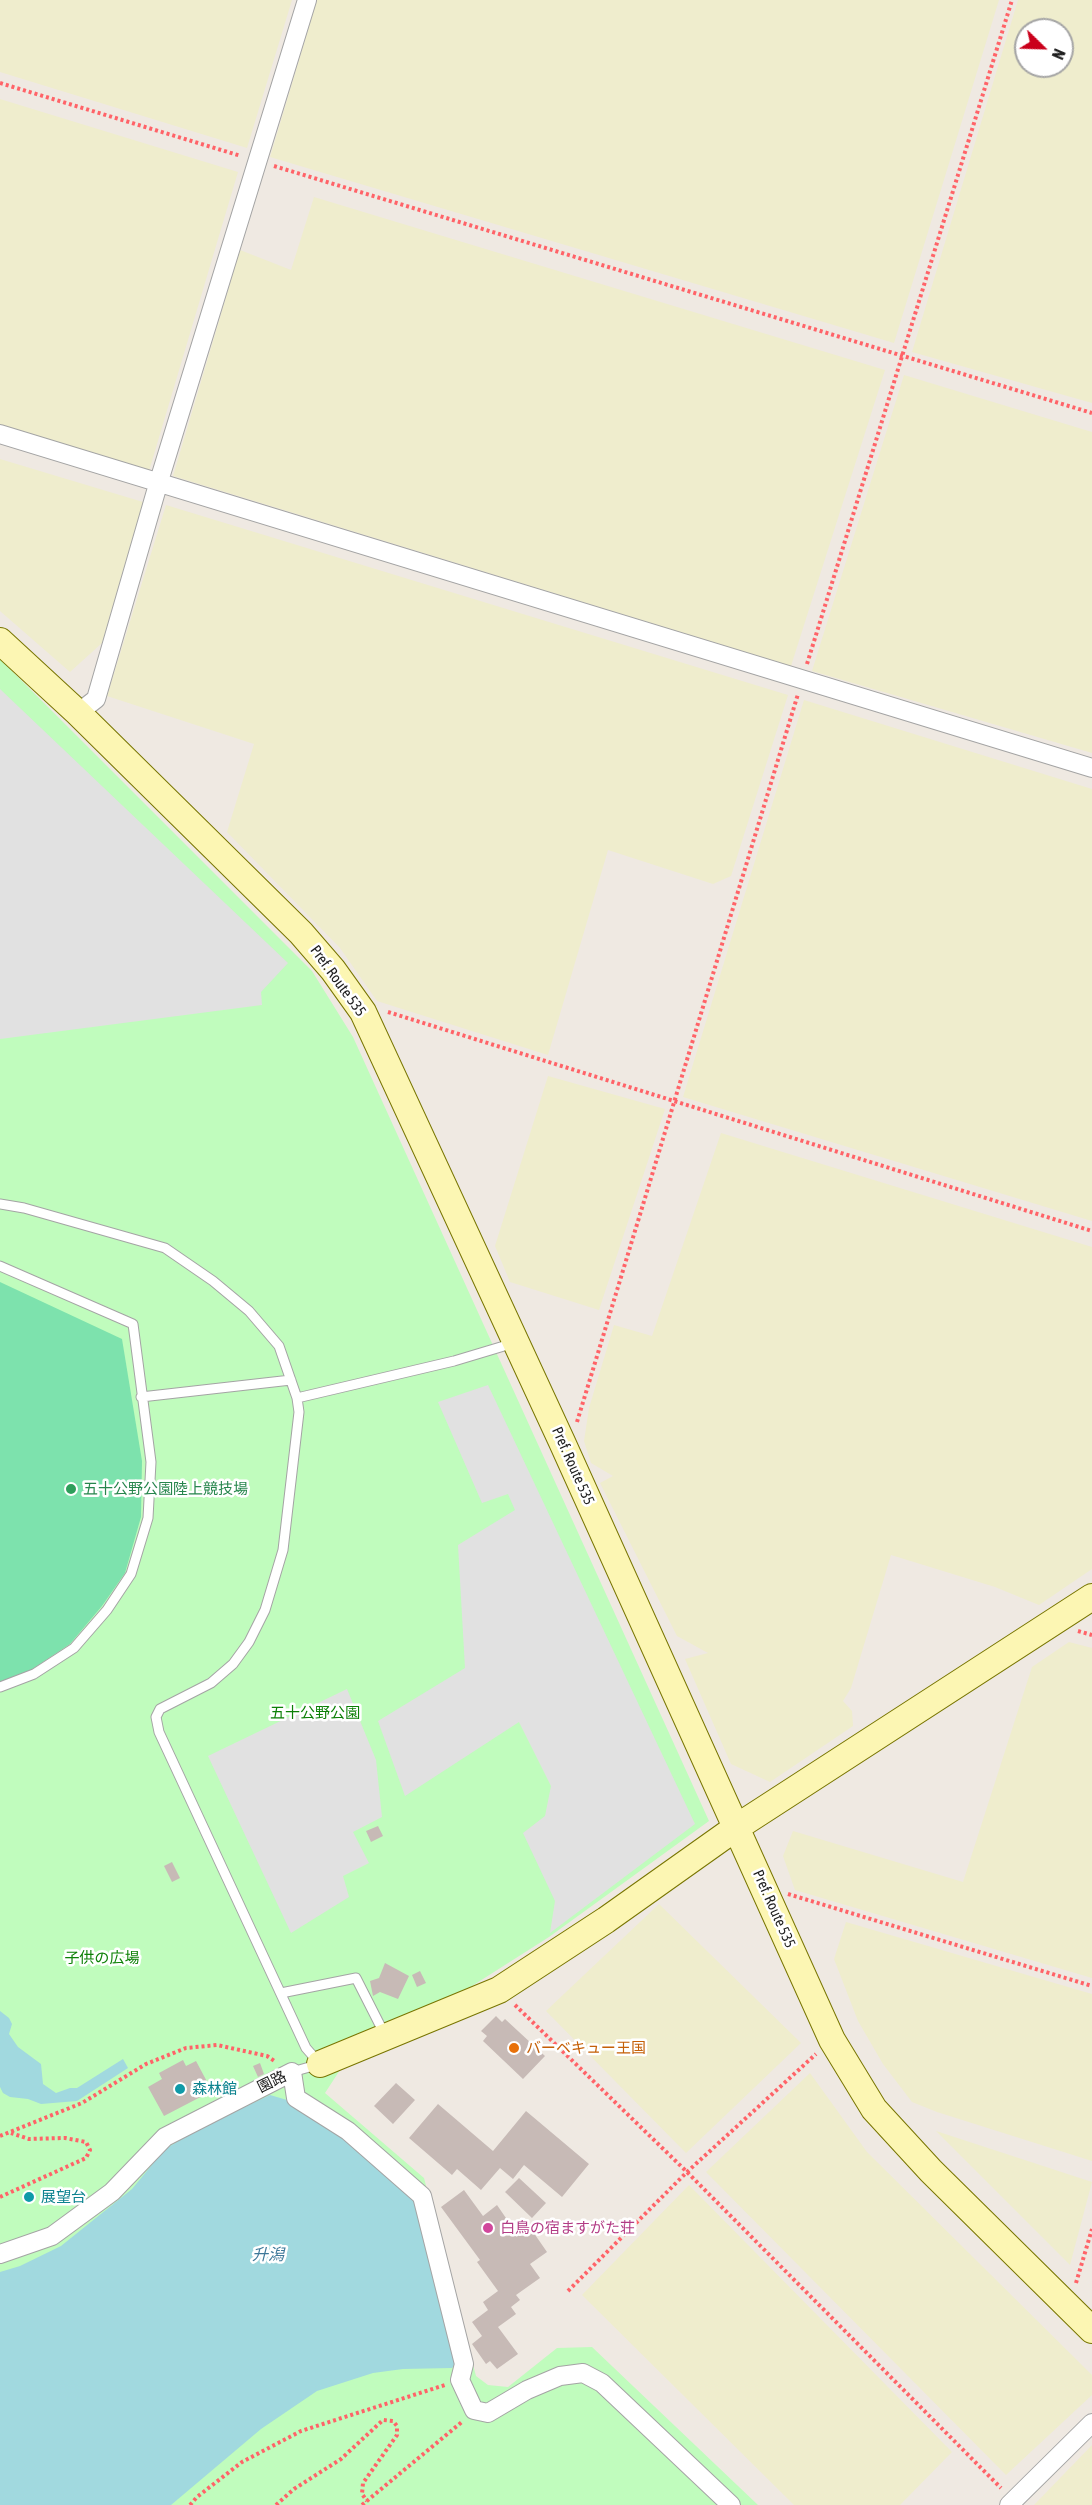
<!DOCTYPE html>
<html>
<head>
<meta charset="utf-8">
<style>
  body { margin:0 }
  #map { position:relative; width:1092px; height:2505px; overflow:hidden; background:#efe9e2; font-family:"Asap Condensed",sans-serif }
  canvas { display:block }
  .north { position:absolute; left:1014px; top:18px; width:60px; height:60px; box-sizing:border-box; background:#fff; border:2px solid #a5a5a5; border-radius:50%; rotate:113deg; font-size:16px; font-weight:700; line-height:24px; text-align:center; color:#1d1d1d }
  .north::after { content:''; display:block; margin:auto; width:21px; height:27px; background:#ca001b; clip-path:polygon(50% 0,100% 100%,50% 72%,0 100%) }
</style>
</head>
<body>
<div id="map">
<canvas width="1092" height="2505"></canvas>
<div class="north">N</div>
</div>
<script>
const ctx = document.querySelector('canvas').getContext('2d');
ctx.lineJoin = 'round';
function fill(path, color) { ctx.fillStyle = color; ctx.fill(path, 'evenodd'); }
const shape = rows => new Path2D(rows.map(r => 'M' + r).join(''));
function trace(path, color, width, dash) { ctx.strokeStyle = color; ctx.lineWidth = width; ctx.lineCap = dash ? 'butt' : 'round'; ctx.setLineDash(dash || []); ctx.stroke(path); }
function write(font, color, halo, rows, align = 'center') {
  ctx.font = font + ' "Asap Condensed","Noto Sans JP",sans-serif'; ctx.lineWidth = 5; ctx.setLineDash([]); ctx.textBaseline = 'middle'; ctx.strokeStyle = halo; ctx.fillStyle = color; for (const [text, x, y, turn = 0] of rows) {
    ctx.save(); ctx.translate(x, y); ctx.rotate((+turn || 0) * Math.PI / 180); ctx.textAlign = isNaN(turn) ? turn : align; if (halo) ctx.strokeText(text, 0, 0); ctx.fillText(text, 0, 0); ctx.restore();
  }
}
const farmland = shape([
  [0,0,292,0,247,148,0,72],
  [317,0,999,0,894,343,270,157],
  [1018,0,1092,0,1092,403,912,352],
  [1026,30,1062,30,1062,66,1026,66],
  [0,99,238,172,149,471,0,425],
  [314,197,885,370,791,666,173,476,240,250,291,270],
  [904,375,1092,432,1092,753,812,671],
  [0,459,143,502,102,643,70,672,0,611],
  [166,505,788,695,731,876,713,884,608,850,548,1055,377,1001,340,948,227,832,254,744,107,696],
  [804,700,1092,789,1092,1221,683,1097],
  [548,1076,665,1109,599,1310,510,1282,495,1246],
  [721,1133,1092,1247,1092,1569,1039,1605,995,1587,891,1555,851,1688,843,1701,852,1711,853,1726,770,1782,731,1764,685,1659,708,1653,677,1636,600,1483,613,1476,591,1463,584,1441,589,1408,614,1325,652,1336],
  [1069,1642,1092,1648,1092,1978,795,1890,783,1856,793,1831,963,1882,1032,1667],
  [659,1904,801,2043,686,2153,546,2011],
  [846,1922,1092,1994,1092,2161,937,2112,912,2102,883,2064,858,2021,834,1959],
  [810,2073,867,2152,1092,2375,1092,2395,1006,2475,706,2172],
  [936,2131,1092,2182,1070,2265],
  [689,2185,952,2452,900,2505,794,2505,582,2295],
  [1092,2445,1092,2505,1034,2505]
]);
const park = shape([
  [0,659,312,971,353,1037,709,1821,549,1937,340,2070,325,2093,424,2178,476,2376,488,2385,508,2387,557,2348,592,2347,758,2505,0,2505]
]);
const pitch = shape([
  [0,1282,122,1339,142,1461,141,1517,125,1573,102,1606,70,1644,31,1670,0,1682]
]);
const parking = shape([
  [0,689,288,963,261,992,262,1005,0,1039],
  [488,1385,695,1824,550,1933,555,1901,523,1833,545,1816,551,1786,519,1722,405,1796,378,1721,465,1668,458,1545,515,1510,508,1494,482,1503,438,1402],
  [347,1689,376,1760,382,1817,353,1832,369,1863,343,1876,349,1897,291,1933,208,1756]
]);
const water = shape([
  [0,2011,9,2018,12,2024,9,2034,18,2047,41,2064,43,2084,56,2093,70,2088,77,2088,123,2059,128,2068,77,2101,41,2104,28,2099,10,2097,3,2093,0,2087],
  [270,2095,294,2102,337,2123,417,2196,461,2356,452,2368,403,2369,373,2373,317,2391,261,2429,171,2505,0,2505,0,2272,20,2266,61,2246,132,2189,165,2149,204,2126]
]);
const building = shape([
  [378,1826,383,1836,371,1842,366,1831],
  [172,1862,180,1878,172,1882,164,1866],
  [385,1963,409,1976,398,1999,380,1992,373,1996,370,1981,379,1978],
  [420,1971,426,1983,417,1987,412,1975],
  [496,2016,502,2022,505,2019,545,2056,523,2079,483,2041,487,2036,481,2031],
  [183,2060,186,2066,196,2061,212,2091,164,2116,148,2087,162,2079,159,2073],
  [260,2063,264,2074,258,2077,253,2066],
  [396,2083,415,2100,393,2124,374,2106],
  [438,2104,493,2151,526,2111,589,2164,562,2197,524,2165,513,2179,500,2168,481,2190,457,2169,452,2175,409,2138],
  [519,2178,546,2203,532,2218,505,2192],
  [464,2190,483,2216,497,2205,517,2234,529,2226,547,2252,530,2264,540,2278,516,2295,520,2300,511,2307,516,2314,498,2327,518,2354,497,2369,490,2361,486,2364,472,2344,482,2336,472,2322,488,2310,483,2302,498,2291,477,2262,480,2260,441,2207]
]);
const path = shape([
  [0,83,241,156],
  [274,166,1092,413],
  [807,664,1012,0],
  [388,1012,1092,1231],
  [577,1422,798,694],
  [1078,1631,1092,1635],
  [788,1894,1092,1986],
  [515,2005,687,2172,1001,2488],
  [0,2136,82,2103,146,2064,186,2048,217,2045,267,2056,276,2062],
  [0,2197,86,2158,90,2150,86,2142,65,2138,29,2139,11,2133],
  [1076,2283,1092,2229],
  [568,2291,687,2172,816,2054],
  [190,2505,197,2497,242,2462,301,2431,445,2385],
  [276,2505,294,2489,341,2459,383,2420,393,2421,397,2426,397,2435,363,2483,362,2494,367,2501],
  [362,2505,463,2421]
]);
const lane = shape([
  [0,1204,24,1208,165,1248,213,1281,249,1311,279,1346,297,1398,299,1412,283,1550,265,1610,249,1642,233,1664,211,1683,160,1709,156,1717,159,1732,306,2048,320,2064,292,2072],
  [0,1266,133,1324,151,1462,148,1518,131,1574,107,1610,74,1648,34,1674,0,1687],
  [141,1397,291,1380],
  [297,1398,454,1361,514,1343],
  [281,1993,356,1978,385,2035]
]);
const street = shape([
  [0,434,1092,768],
  [78,713,96,699,159,481,307,0],
  [0,2254,52,2236,112,2192,165,2137,292,2072,296,2098,348,2131,422,2196,464,2364,460,2380,474,2410,488,2413,527,2390,560,2376,583,2373,602,2383,731,2505],
  [1009,2505,1092,2423]
]);
const secondary = shape([
  [0,641,78,713,301,933,333,970,363,1012,562,1442,832,2040,874,2109,931,2171,1092,2330],
  [320,2064,499,1990,606,1920,737,1827,1092,1597]
]);
const markers = [
  [71,1489,6,"#2e9e5b"],
  [514,2048,6,"#e8710a"],
  [180,2089,6,"#0f9aa8"],
  [29,2197,6,"#0f9aa8"],
  [488,2228,6,"#d1479c"]
];
const streetNames = [
  ["Pref. Route 535",338,981,54],
  ["Pref. Route 535",573,1466,66],
  ["Pref. Route 535",774,1909,66],
  ["園路",272,2082,-26]
];
const leisureNames = [
  ["五十公野公園陸上競技場",83,1489]
];
const parkNames = [
  ["五十公野公園",315,1713],
  ["子供の広場",102,1958]
];
const foodNames = [
  ["バーベキュー王国",526,2048]
];
const cultureNames = [
  ["森林館",192,2089],
  ["展望台",41,2197]
];
const hotelNames = [
  ["白鳥の宿ますがた荘",500,2228]
];
const waterNames = [
  ["升潟",268,2255]
];
fill(farmland, '#efedcd');
fill(park, '#c0fcbd');
fill(pitch, '#7de2ad');
fill(parking, '#e1e1e1');
fill(water, '#a1d9df');
fill(building, '#c7bab6');
trace(lane, '#a4a4a4', 11);
trace(street, '#a4a4a4', 20);
trace(secondary, '#787500', 28);
trace(path, '#ff6368', 4, [3, 3]);
trace(lane, '#fff', 9);
trace(street, '#fff', 18);
trace(secondary, '#fcf6b3', 26);
for (const [x, y, r, color] of markers) { const dot = new Path2D(); dot.arc(x, y, r, 0, 2 * Math.PI); ctx.fillStyle = color; ctx.fill(dot); trace(dot, '#fff', 2); }
write('15px', '#1d1d1d', '#fff', streetNames);
write('15px', '#27864d', '#fff', leisureNames, 'left');
write('15px', '#0d8007', '#fff', parkNames);
write('15px', '#c56008', '#fff', foodNames, 'left');
write('15px', '#0d838f', '#fff', cultureNames, 'left');
write('15px', '#b23c85', '#fff', hotelNames, 'left');
write('italic 16px', '#3e7899', '#fff', waterNames);
</script>
</body>
</html>
